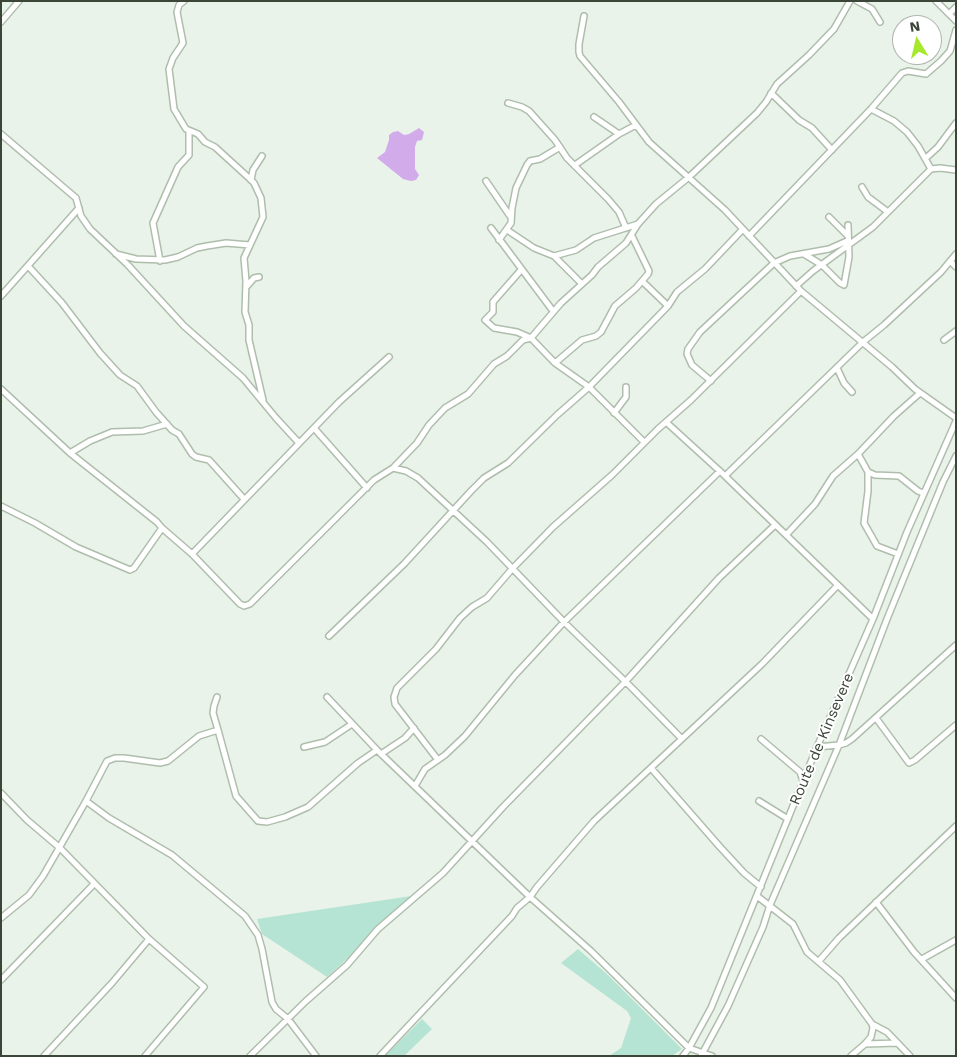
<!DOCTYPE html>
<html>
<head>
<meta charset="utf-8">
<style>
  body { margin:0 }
  #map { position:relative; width:957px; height:1057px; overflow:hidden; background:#eaf3e9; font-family:"Work Sans",sans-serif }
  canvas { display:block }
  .frame { position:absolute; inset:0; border:2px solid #3b4638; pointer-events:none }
  .north { position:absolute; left:892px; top:15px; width:50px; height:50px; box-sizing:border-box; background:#fff; border:1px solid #b1b5af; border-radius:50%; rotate:351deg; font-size:14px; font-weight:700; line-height:20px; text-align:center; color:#3b4638 }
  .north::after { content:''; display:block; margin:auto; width:18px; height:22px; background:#a6e82b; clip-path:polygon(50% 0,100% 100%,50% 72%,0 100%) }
</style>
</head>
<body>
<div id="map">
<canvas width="957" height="1057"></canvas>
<div class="frame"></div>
<div class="north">N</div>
</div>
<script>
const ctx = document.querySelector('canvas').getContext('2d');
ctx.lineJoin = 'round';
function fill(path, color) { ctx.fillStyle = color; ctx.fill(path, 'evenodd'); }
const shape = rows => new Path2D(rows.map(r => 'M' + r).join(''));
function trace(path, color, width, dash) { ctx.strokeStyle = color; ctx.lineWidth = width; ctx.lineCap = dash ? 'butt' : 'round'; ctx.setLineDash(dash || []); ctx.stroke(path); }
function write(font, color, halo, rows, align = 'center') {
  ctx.font = font + ' "Work Sans",sans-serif'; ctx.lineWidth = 4; ctx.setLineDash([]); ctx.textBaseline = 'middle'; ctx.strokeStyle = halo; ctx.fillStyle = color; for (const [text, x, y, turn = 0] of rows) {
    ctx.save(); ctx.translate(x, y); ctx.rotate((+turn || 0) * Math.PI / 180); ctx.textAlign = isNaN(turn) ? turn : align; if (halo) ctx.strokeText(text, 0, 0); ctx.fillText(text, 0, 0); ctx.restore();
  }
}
const green = shape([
  [418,895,327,977,262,934,257,919],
  [578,949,608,975,682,1049,672,1056,609,1056,621,1048,631,1018,627,1011,561,963],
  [422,1019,432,1029,404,1056,385,1056]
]);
const water = shape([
  [419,128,424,132,422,140,417,141,415,147,415,169,419,175,416,180,411,181,403,179,377,158,385,152,389,140,389,135,393,132,398,131,404,135,409,134]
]);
const minor = shape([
  [184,1,179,5,177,12,183,43,173,58,169,69,174,109,186,129,198,134,205,142,215,147,249,178,254,183,261,198,263,217,244,258,246,281,245,312,249,325,249,340,263,400],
  [857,1,872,9,880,22],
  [936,1,956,21],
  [949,14,956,7],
  [584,16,579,44,579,52,580,56,619,102,649,142,725,210,801,291,892,367,915,389,956,418],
  [1,22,19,1],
  [771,93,799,120,812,128,832,150],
  [508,103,522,107,529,111,555,140,567,158,608,199,619,212,626,228],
  [871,109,894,121,907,132,918,146,931,169],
  [594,117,619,134],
  [1,134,76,198,81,216,90,229,127,264,184,326,243,378,276,418,299,443],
  [926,158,938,147,956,123],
  [575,165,619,134,636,125],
  [251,180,253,170,262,156],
  [486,181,510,216],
  [862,187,868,197,888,212],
  [829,217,848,236],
  [491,228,553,311],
  [507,230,534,248,554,256,576,250,594,238,638,224],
  [749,236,871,109,902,73,908,71,926,74,941,61,950,51,956,30],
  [499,240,511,223,512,208,516,188,527,165,530,161,540,159,560,147],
  [116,254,136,259,165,260,178,257,197,248,207,246,226,243,250,245],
  [804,254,822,265,840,283,844,285,849,257,848,225],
  [554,256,582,284],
  [160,261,153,223,178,167,189,155,189,132],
  [950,261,956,267],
  [28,266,62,303,100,353,120,375,137,386,156,412,172,430,179,434,192,454,196,457,209,460,244,499],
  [521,270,493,302,493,312,485,320,494,328,517,332,531,338,555,363,589,387,644,442],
  [247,286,254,278,259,277],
  [796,286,813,271,873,227,931,169,940,168,956,170],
  [1,296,79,208],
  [668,306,677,292,705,269,743,229],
  [944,340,956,331],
  [555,363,582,340,596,336,601,332,615,306,636,288,648,274,649,271,632,236],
  [837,368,844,383,852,392],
  [711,381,692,365,687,354,688,349,700,332,774,263,790,256,829,249,847,241],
  [1,389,70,453,157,522,162,528,192,554,240,604,244,606,250,604,374,480,393,468,406,471,418,478,487,542,564,622,630,686,681,738],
  [614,413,626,397,626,387],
  [666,422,723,474,873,619],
  [314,428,367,488],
  [70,453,90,441,112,432,143,431,167,424],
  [858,454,868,472,875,475,899,476,918,491,923,493,925,491],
  [393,468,417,443,429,425,445,408,468,394,494,364,507,356,523,340,531,338,561,303,592,275,598,267,626,243,638,224,656,204,689,177,757,113,766,102,777,84,809,55,834,29,850,1],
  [868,472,868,491,864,523,877,546,898,554],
  [725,476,863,342,884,325,941,272,956,254],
  [1,506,35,523,76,547,130,570,134,568,162,528],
  [786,535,815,504,833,476,858,454,894,416,920,393],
  [192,554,339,402,389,357],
  [329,636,404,564,471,491,484,478,508,463,557,415,589,387,668,306,642,281],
  [217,697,214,706,213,713,218,730],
  [327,697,377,750,530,897,591,951,689,1048,712,1056],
  [876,718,909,763,915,760,956,725],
  [761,739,800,772,803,781],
  [304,747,325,742,352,724],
  [817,747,839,745,846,743,852,739,956,645],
  [381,754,405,738,414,728],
  [438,760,395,704,394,697,397,688,436,649,460,618,472,607,487,598,512,569,553,527,612,475,658,429,691,400,801,291],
  [651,768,720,847,744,873,761,887],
  [415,786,425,769,445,755,465,736,515,675,564,622,720,471],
  [1,793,27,820,60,848,149,939,204,987,145,1056],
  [759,801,788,819],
  [757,896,793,924,807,952,840,980,872,1024,873,1028,871,1037,865,1044,851,1056],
  [876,902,914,952,956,998],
  [1,918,29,895,43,876,86,801],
  [922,959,956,940],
  [819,961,839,938,956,826],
  [1,980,94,884],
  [872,1024,887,1032,910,1056],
  [865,1044,897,1043],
  [44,1056,112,983,149,939],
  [250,1056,306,1001,347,965,378,929,443,873,503,807,626,681,719,578,775,525],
  [316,1056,288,1019,276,1009,272,1002,262,949,258,935,245,916,172,855,109,818,86,801,107,761,115,758,124,758,160,763,168,761,199,736,218,730,236,796,258,821,267,822,285,817,308,807,358,763,377,750],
  [380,1056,512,916,517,908,530,897,537,887,594,821,762,664,838,585],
  [683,1056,689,1048,711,1008,817,747,873,619,907,532,956,421],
  [701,1056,728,1006,763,927,770,905,839,745,887,619,943,482,956,456]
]);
const streetNames = [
  ["Route de Kinsevere",822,739,-67]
];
fill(green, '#b5e4d4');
fill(water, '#d2abeb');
trace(minor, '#afbeac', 8);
trace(minor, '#fff', 5);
write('15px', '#3b4638', '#fff', streetNames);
</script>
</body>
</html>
